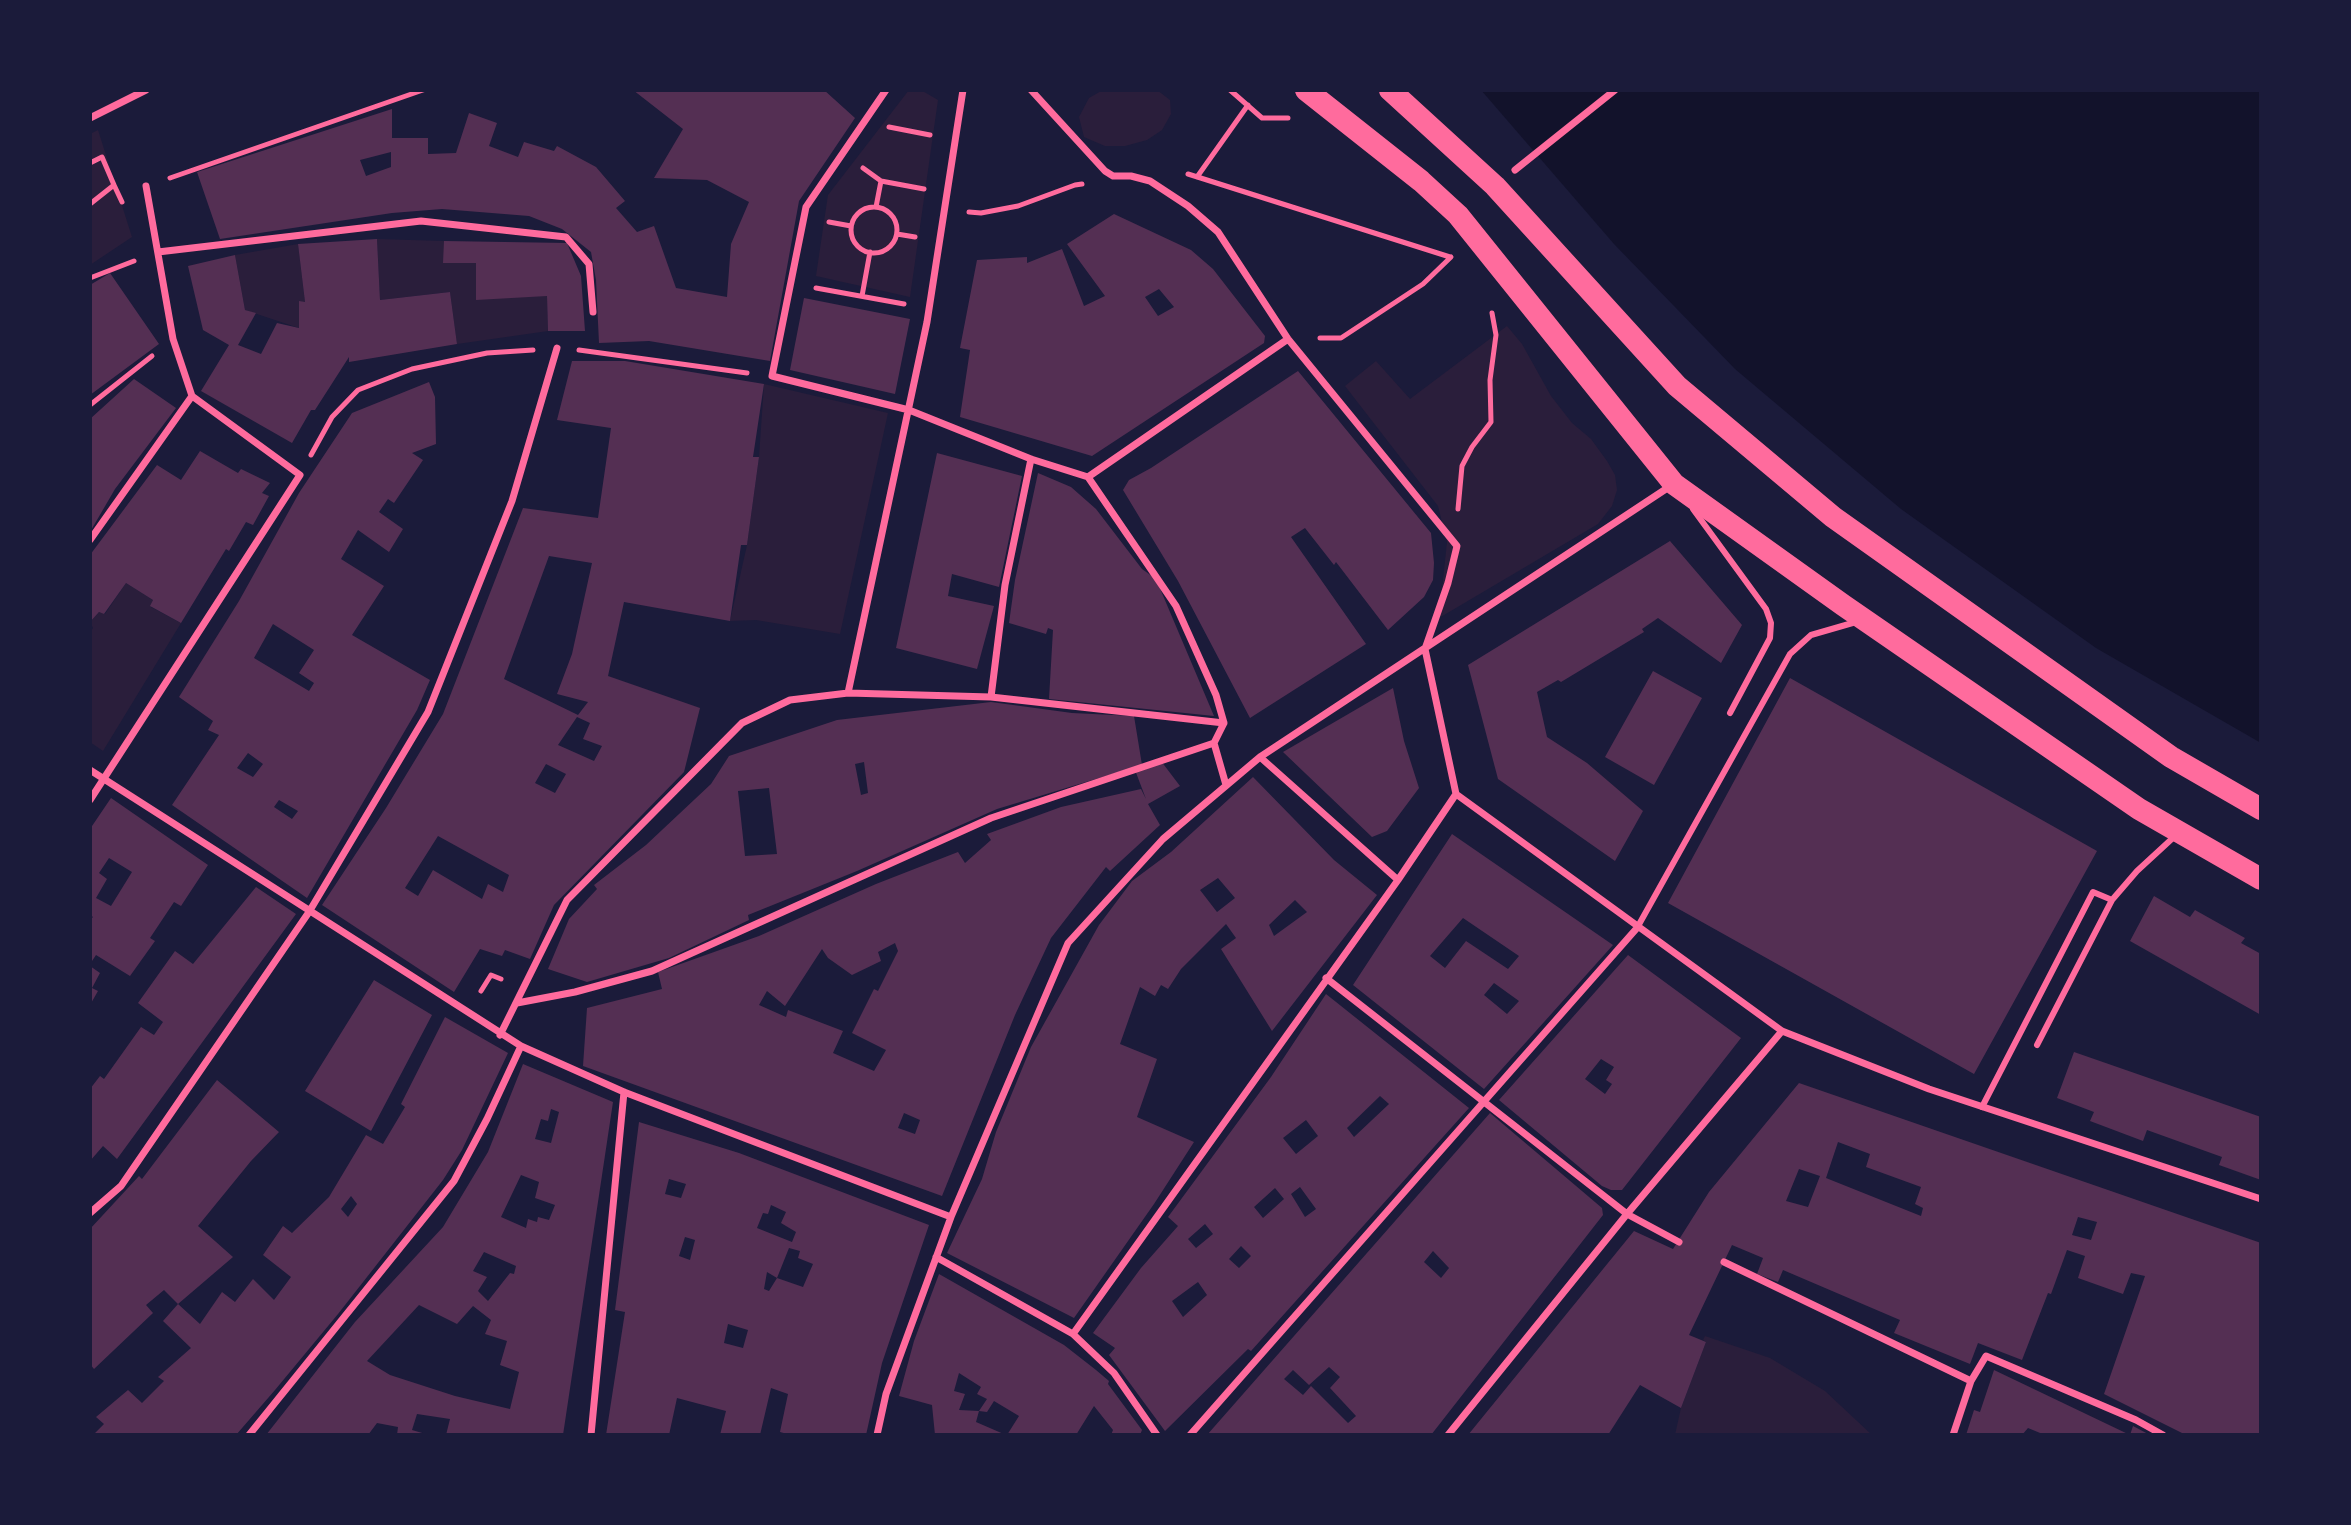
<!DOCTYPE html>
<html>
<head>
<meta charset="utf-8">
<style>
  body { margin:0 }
  #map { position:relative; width:2351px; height:1525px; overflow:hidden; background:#1b1b3a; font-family:"Work Sans",sans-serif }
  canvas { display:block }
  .frame { position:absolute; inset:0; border:92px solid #1b1b3a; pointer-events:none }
</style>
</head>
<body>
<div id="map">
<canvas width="2351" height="1525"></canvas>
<div class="frame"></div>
</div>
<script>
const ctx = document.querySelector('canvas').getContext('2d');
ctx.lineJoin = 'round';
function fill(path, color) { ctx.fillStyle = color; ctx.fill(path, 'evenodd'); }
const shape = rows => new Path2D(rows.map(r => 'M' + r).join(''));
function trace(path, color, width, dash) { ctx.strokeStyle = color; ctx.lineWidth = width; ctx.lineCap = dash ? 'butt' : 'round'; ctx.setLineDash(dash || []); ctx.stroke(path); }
const green = shape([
  [909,90,921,90,938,100,910,297,816,276,828,195],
  [1103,90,1157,90,1170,100,1171,114,1162,130,1147,140,1125,146,1105,146,1084,137,1079,117,1089,98],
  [98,130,132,237,90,265,90,134],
  [377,239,444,241,444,263,476,263,547,296,548,331,457,344,450,292,380,300],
  [298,244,305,302,299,302,299,328,245,310,235,255],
  [1507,326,1522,344,1551,396,1572,423,1591,439,1607,461,1615,475,1617,490,1612,506,1598,524,1439,618,1447,542,1438,506,1345,386,1376,361,1410,399],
  [764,384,888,413,840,634,756,620,730,621,747,545,759,457],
  [126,583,153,600,151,607,181,623,103,751,90,742,90,632,93,628,90,622,99,612,105,614],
  [1705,1336,1770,1358,1825,1391,1872,1435,1675,1435,1681,1408,1706,1342,1703,1340]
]);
const water = shape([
  [1481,90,2261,90,2261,743,2096,648,1901,509,1735,369,1614,244]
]);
const building = shape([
  [633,90,824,90,855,118,799,201,770,361,649,341,599,343,596,280,591,252,562,229,529,216,442,209,392,213,220,239,197,172,392,109,392,138,428,138,428,154,456,153,469,113,497,123,489,146,518,157,524,142,554,151,557,146,596,167,625,201,616,208,637,232,654,226,676,288,727,297,731,244,749,202,707,180,654,178,683,129],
  [391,152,391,167,366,176,360,160],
  [1114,214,1191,250,1213,269,1265,336,1264,343,1092,456,960,417,970,350,960,348,977,260,1027,257,1027,263,1062,249,1084,306,1105,296,1067,244],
  [1159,289,1174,307,1158,316,1145,297],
  [377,239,380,300,450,292,457,344,349,362,349,357,315,410,311,410,292,443,201,391,229,345,203,330,188,266,235,255,245,310,256,313,238,345,261,354,277,323,299,328,299,301,305,302,298,244],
  [444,241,567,243,581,276,585,331,548,331,547,296,476,300,476,263,443,263],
  [110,273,159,344,90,395,90,285],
  [804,298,910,319,895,394,790,370],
  [572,361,625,361,764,384,753,457,759,457,747,545,741,545,730,621,624,602,608,676,700,708,684,772,554,905,530,959,505,950,502,956,480,949,454,992,322,905,386,808,443,714,523,508,598,518,611,428,557,420],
  [549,556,592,563,572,654,557,694,588,702,578,715,504,679],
  [577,717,590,723,583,739,602,746,594,761,558,745],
  [546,764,566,774,555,793,535,783],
  [438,836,509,875,503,892,488,884,482,899,433,870,418,896,405,888],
  [1298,371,1431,533,1434,563,1433,580,1424,597,1388,630,1336,562,1334,565,1305,528,1291,537,1366,644,1250,718,1178,581,1123,490,1129,480,1151,468],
  [134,379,176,408,115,489,90,532,90,419],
  [429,382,435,397,436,444,412,453,423,460,394,503,388,499,379,512,403,529,389,552,358,530,341,559,384,586,352,635,430,680,417,710,307,898,172,805,219,735,208,730,213,721,179,697,239,601,299,493,352,413],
  [273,624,314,650,299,673,314,683,309,691,254,658],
  [248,753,263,764,253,777,237,768],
  [279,800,298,811,292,819,274,807],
  [200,451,238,473,241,469,270,483,262,493,269,496,253,525,246,522,229,551,226,549,181,623,150,606,153,600,126,583,104,614,99,612,90,622,90,555,157,465,181,480],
  [937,453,1022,476,999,587,952,574,948,596,994,606,977,669,896,648],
  [1038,473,1071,487,1096,509,1142,569,1156,579,1214,716,1049,699,1053,630,1048,628,1046,634,1009,623,1015,580],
  [1670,541,1742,625,1721,663,1658,618,1642,629,1644,632,1561,682,1558,680,1537,692,1547,737,1587,763,1643,811,1615,861,1498,779,1468,665],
  [1653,671,1702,698,1654,785,1605,757],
  [1790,678,2097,851,1974,1074,1668,903],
  [1393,688,1404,741,1419,788,1387,831,1372,837,1283,752],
  [991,702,1072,713,1134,716,1142,765,997,809,857,871,748,915,749,920,669,958,587,982,548,969,569,919,597,889,594,885,646,845,711,784,729,756,837,720],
  [864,762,868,793,861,795,855,764],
  [769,788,777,854,745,856,738,791],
  [1161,761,1180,786,1148,804,1160,825,1110,871,1106,867,1051,938,1015,1015,942,1196,583,1066,587,1008,662,989,658,972,759,936,876,884,958,852,965,863,991,840,987,834,1061,807,1141,789,1146,799,1135,770],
  [895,943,898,951,878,991,874,989,852,1033,886,1050,874,1071,833,1053,843,1031,788,1010,786,1017,759,1005,767,991,785,1006,822,949,828,958,852,975,881,961,878,952],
  [904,1113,920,1120,915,1134,898,1128],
  [1253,777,1334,860,1377,895,1272,1031,1221,949,1236,938,1226,924,1181,969,1168,989,1161,985,1155,996,1140,987,1120,1044,1157,1059,1137,1117,1194,1142,1154,1204,1074,1318,947,1253,982,1179,996,1132,1031,1047,1099,925,1132,881,1171,852],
  [1218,878,1235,898,1217,912,1200,890],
  [1295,900,1307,912,1274,936,1269,925],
  [111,798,208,865,181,906,174,902,150,938,155,941,130,976,96,955,90,964,90,920,93,917,90,915,90,829],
  [109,858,132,872,111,906,96,898,107,879,99,873],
  [1452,834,1613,945,1484,1089,1353,985],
  [1463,918,1519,956,1508,969,1466,941,1445,968,1430,956],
  [1494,983,1519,1001,1507,1014,1484,995],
  [256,887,296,914,117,1159,103,1146,90,1161,90,1089,100,1076,104,1079,141,1027,154,1035,163,1022,138,1003,175,951,193,964],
  [2154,896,2190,917,2195,910,2245,938,2241,943,2261,954,2261,1015,2130,941],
  [1628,955,1741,1038,1622,1190,1611,1190,1602,1186,1499,1100],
  [1601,1059,1614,1067,1606,1080,1612,1084,1605,1094,1585,1079],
  [90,966,100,973,92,988,98,991,90,1005],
  [374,980,432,1015,371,1131,305,1091],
  [1326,994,1469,1108,1251,1351,1248,1349,1165,1431,1109,1355,1115,1348,1093,1333,1141,1268,1178,1226,1168,1217,1271,1077],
  [1380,1096,1389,1104,1354,1137,1347,1128],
  [1306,1120,1318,1136,1296,1154,1283,1138],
  [1300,1187,1316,1209,1305,1217,1291,1194],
  [1275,1188,1284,1199,1263,1218,1254,1207],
  [1205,1224,1213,1234,1196,1248,1188,1239],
  [1241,1246,1251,1256,1239,1268,1229,1259],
  [1198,1282,1207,1295,1183,1317,1172,1301],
  [445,1017,508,1053,462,1150,443,1180,338,1314,275,1390,236,1435,93,1435,104,1424,96,1417,128,1390,142,1403,164,1381,158,1377,191,1348,163,1321,178,1304,200,1324,222,1292,235,1302,253,1279,274,1300,291,1277,263,1255,283,1226,292,1233,329,1197,366,1135,383,1144,405,1107,401,1104],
  [351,1196,357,1204,348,1217,341,1209],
  [2074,1052,2261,1117,2261,1180,2219,1165,2222,1157,2147,1130,2143,1141,2090,1121,2094,1112,2057,1098],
  [523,1064,613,1102,563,1435,446,1435,450,1419,417,1414,412,1430,429,1435,397,1435,398,1427,377,1423,368,1435,266,1435,355,1322,443,1227,488,1152],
  [551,1109,559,1112,551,1143,535,1139,541,1119,548,1121],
  [521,1175,539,1182,535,1198,555,1205,549,1220,538,1217,537,1222,528,1219,526,1228,501,1217],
  [484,1252,516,1266,514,1274,510,1273,488,1301,478,1291,487,1277,473,1271],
  [419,1305,457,1324,473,1306,491,1320,485,1334,507,1341,500,1365,519,1372,510,1409,455,1396,390,1375,367,1361],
  [217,1080,279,1132,251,1161,198,1226,233,1257,178,1304,164,1290,146,1305,153,1313,94,1369,90,1364,90,1229,139,1176,142,1179],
  [1799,1083,2261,1243,2261,1435,2186,1435,2104,1394,2145,1276,2131,1273,2123,1294,2078,1278,2085,1256,2067,1250,2051,1294,2048,1293,2022,1360,1978,1343,1970,1364,1894,1333,1900,1320,1783,1270,1778,1282,1757,1274,1763,1258,1732,1245,1689,1335,1706,1342,1681,1408,1640,1385,1608,1435,1468,1435,1634,1231,1673,1249,1709,1192],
  [1838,1142,1870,1154,1866,1167,1921,1187,1915,1204,1923,1208,1921,1216,1826,1178],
  [1799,1169,1820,1176,1808,1207,1786,1201],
  [2078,1217,2097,1222,2091,1240,2072,1235],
  [1490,1113,1602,1208,1603,1215,1431,1435,1207,1435],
  [1433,1251,1449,1268,1441,1278,1424,1262],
  [1329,1367,1340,1377,1330,1388,1356,1416,1348,1423,1311,1386,1303,1395,1284,1379,1293,1370,1309,1385],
  [639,1122,739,1153,929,1225,882,1363,866,1435,791,1435,780,1432,788,1394,771,1388,760,1435,720,1435,726,1411,677,1398,669,1435,606,1435,625,1312,615,1310],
  [669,1179,686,1184,681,1198,665,1194],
  [771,1205,786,1212,781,1223,796,1232,792,1242,757,1228,763,1213,768,1214],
  [685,1237,695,1240,690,1260,679,1256],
  [789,1248,800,1251,798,1258,813,1264,803,1287,777,1278,769,1291,764,1289,767,1272,777,1278],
  [728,1324,748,1330,743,1348,724,1343],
  [939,1274,1064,1345,1096,1370,1109,1381,1108,1384,1142,1430,1140,1435,1111,1435,1113,1430,1094,1406,1076,1435,1007,1435,1019,1416,994,1401,987,1412,979,1411,987,1399,977,1394,981,1387,959,1373,954,1391,965,1394,959,1410,979,1411,976,1422,1006,1435,935,1435,932,1405,899,1396,914,1341],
  [1994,1370,2130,1435,2133,1426,2150,1435,2045,1435,2028,1428,2022,1435,1966,1435,1974,1410,1980,1412]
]);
const path = shape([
  [1230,90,1262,118,1288,118],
  [889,127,930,135],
  [90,163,102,157,114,185,90,204],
  [863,168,881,181,924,189],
  [1188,174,1450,257],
  [1197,177,1248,105],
  [170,178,423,90],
  [114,185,122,202],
  [876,207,881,181],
  '851 230a23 23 0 1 1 46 0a23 23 0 1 1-46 0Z',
  [969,212,981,213,1018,206,1075,185,1082,184],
  [829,222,851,226],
  [897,234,915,237],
  [90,278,134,261],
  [816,288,904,304],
  [862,296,870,252],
  [1320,338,1341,338,1423,284,1451,257],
  [579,350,747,373],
  [90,405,152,356],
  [311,455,332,417,358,390,412,369,487,353,533,350],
  [1458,509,1462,466,1472,447,1491,422,1490,380,1496,335,1492,313],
  [481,991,491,975,501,979]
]);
const service = shape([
  [1693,509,1766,609,1771,623,1770,638,1730,713],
  [1637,928,1790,654,1811,635,1856,622],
  [2037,1045,2112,900,2137,871,2175,836],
  [1982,1107,2093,892,2112,900]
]);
const pedestrian = shape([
  [886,90,806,207,772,376,909,410,1031,459,1088,477],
  [1031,90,1105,171,1113,176,1131,176,1150,181,1188,206,1218,232,1288,339,1457,546,1448,583,1425,649],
  [90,118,146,90],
  [1515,170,1615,90],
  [158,252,421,221,566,237,589,264,593,312],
  [90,540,192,396],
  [1425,649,1456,794,1782,1031,1929,1089,2261,1199],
  [848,693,991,697,1224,723],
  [991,697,1005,585,1031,459],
  [1260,757,1398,880],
  [90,770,521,1046,624,1092,951,1217],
  [1226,785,1214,743,1224,723,1216,695,1176,606,1088,477,1288,339],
  [90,800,300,475,192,396,173,339,146,186],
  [1326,978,1627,1214,1679,1242],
  [517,1003,575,992,652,971,991,818,1214,743],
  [500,1035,567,900,742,723,790,700,848,693,927,322,963,90],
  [90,1213,121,1186,309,912,428,712,512,501,557,348],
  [936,1257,1073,1334,1114,1373,1157,1435],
  [1724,1262,1971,1381,1986,1356,2136,1420,2163,1435],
  [1073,1334,1398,880,1456,794],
  [249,1435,454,1181,487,1119,521,1046],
  [591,1435,624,1092],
  [877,1435,886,1394,951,1217,1068,943,1163,839,1260,757,1672,485],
  [1190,1435,1637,928],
  [1448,1435,1627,1214,1782,1031],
  [1953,1435,1971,1381]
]);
const trunk = shape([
  [1306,90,1421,181,1458,215,1674,484,1843,605,2139,809,2261,879],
  [1390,90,1495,186,1677,386,1833,517,2171,757,2261,809]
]);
fill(green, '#2a1e3b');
fill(water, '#12122b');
fill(building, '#542f53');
trace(path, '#ff6b9d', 5);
trace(service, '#ff6b9d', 6);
trace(pedestrian, '#ff6b9d', 7);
trace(trunk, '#ff6b9d', 22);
</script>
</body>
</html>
